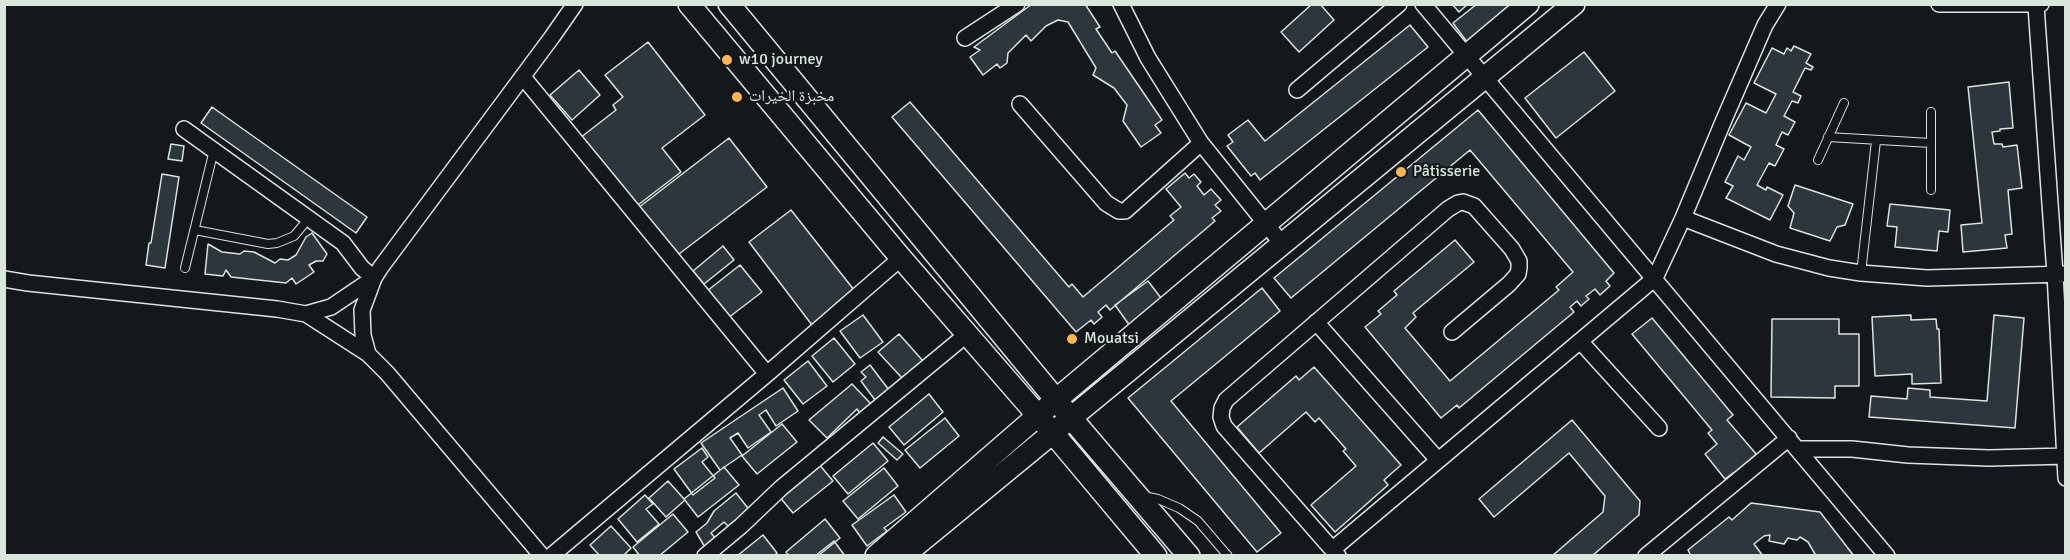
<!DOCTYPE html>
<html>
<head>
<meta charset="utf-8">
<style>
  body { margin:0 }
  #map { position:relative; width:2070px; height:560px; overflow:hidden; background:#14181c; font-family:Signika,sans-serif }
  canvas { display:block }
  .frame { position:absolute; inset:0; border:6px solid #d8e6dc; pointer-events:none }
</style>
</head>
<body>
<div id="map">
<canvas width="2070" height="560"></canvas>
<div class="frame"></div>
</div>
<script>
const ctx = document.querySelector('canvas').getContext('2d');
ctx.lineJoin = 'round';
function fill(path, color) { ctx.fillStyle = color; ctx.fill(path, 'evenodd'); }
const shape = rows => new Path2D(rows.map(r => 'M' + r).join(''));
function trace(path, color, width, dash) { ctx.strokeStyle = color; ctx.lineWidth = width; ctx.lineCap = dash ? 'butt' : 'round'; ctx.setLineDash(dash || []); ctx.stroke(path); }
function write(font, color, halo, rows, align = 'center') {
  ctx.font = font + ' Signika,"Noto Naskh Arabic",sans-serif'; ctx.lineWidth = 4.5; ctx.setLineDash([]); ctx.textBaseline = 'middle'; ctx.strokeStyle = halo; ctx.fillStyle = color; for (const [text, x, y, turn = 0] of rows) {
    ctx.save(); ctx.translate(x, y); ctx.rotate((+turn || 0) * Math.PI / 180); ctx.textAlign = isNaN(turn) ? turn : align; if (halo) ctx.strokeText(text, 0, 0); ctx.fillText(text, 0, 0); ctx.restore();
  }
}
const building = shape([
  [1032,4,1085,4,1100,27,1096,29,1112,53,1115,51,1162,120,1155,125,1161,133,1141,147,1123,121,1127,105,1114,88,1093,75,1096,68,1068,22,1058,20,1046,26,1031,41,1026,35,1008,53,1007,63,1000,68,997,64,983,75,970,57,980,50,974,47,1032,4],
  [1312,4,1320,4,1334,20,1299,52,1281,32,1312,4],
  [1452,4,1468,4,1459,12,1452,4],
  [1477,4,1517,4,1467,42,1453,23,1477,4],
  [1410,25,1428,47,1260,180,1255,173,1251,176,1227,146,1233,142,1228,135,1248,120,1265,141,1410,25],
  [648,42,705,115,662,148,681,172,634,208,580,138,616,110,613,105,623,97,605,75,648,42],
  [1794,46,1811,54,1806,63,1813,67,1811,70,1805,68,1793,92,1801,96,1798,103,1792,101,1784,116,1795,122,1788,135,1782,132,1776,145,1784,149,1775,166,1769,163,1757,185,1766,190,1767,187,1783,195,1770,220,1726,198,1733,186,1725,182,1738,156,1744,160,1751,147,1729,135,1746,103,1766,113,1776,94,1754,83,1772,48,1784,54,1787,48,1791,51,1794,46],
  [1584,52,1615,91,1556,138,1525,98,1584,52],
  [579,70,600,95,572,120,550,95,579,70],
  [2009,82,2013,128,2000,129,2000,131,1992,132,1994,144,2002,144,2003,147,2017,145,2022,188,2008,190,2012,234,2005,235,2007,248,1963,252,1961,225,1982,223,1968,87,2009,82],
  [910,102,1069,287,1072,284,1083,297,1174,220,1170,216,1181,207,1166,189,1185,173,1189,178,1194,174,1201,182,1197,186,1204,195,1211,189,1221,200,1215,205,1221,211,1212,218,1215,221,1110,310,1106,305,1098,312,1102,317,1094,324,1091,320,1076,332,892,117,910,102],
  [212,107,367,217,356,233,201,123,212,107],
  [1478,110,1614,273,1606,281,1610,286,1600,295,1595,289,1586,296,1589,299,1581,306,1577,301,1570,307,1574,312,1459,408,1457,405,1441,418,1365,327,1381,314,1378,311,1397,295,1394,291,1455,240,1474,262,1413,313,1416,317,1405,328,1450,381,1559,290,1556,287,1573,272,1470,150,1291,298,1274,278,1478,110],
  [729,138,767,187,675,257,638,208,729,138],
  [171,144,184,146,182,161,168,159,171,144],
  [162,174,179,177,165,268,146,265,149,243,151,243,162,174],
  [1795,185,1853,204,1845,225,1837,227,1830,241,1790,228,1794,213,1788,206,1795,185],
  [1890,204,1950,210,1948,232,1939,231,1937,251,1895,247,1897,227,1887,226,1890,204],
  [791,210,858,295,815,329,749,242,791,210],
  [312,233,327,254,323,261,316,261,309,265,314,272,296,284,292,278,286,283,231,277,226,270,223,276,205,274,208,244,222,252,240,254,244,251,254,252,275,263,280,259,288,260,296,255,306,237,312,233],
  [723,246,734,260,704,284,693,271,723,246],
  [740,265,762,292,728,318,707,291,740,265],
  [1148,281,1164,302,1130,326,1115,305,1148,281],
  [1262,288,1280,311,1171,401,1281,533,1257,552,1128,398,1262,288],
  [863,315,883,342,860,358,840,331,863,315],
  [1911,315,1911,320,1936,319,1937,329,1939,329,1941,383,1912,384,1912,374,1875,376,1872,317,1911,315],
  [1994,315,2024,318,2015,428,1869,417,1871,396,1907,399,1908,388,1930,390,1930,397,1987,401,1994,315],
  [1652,318,1733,415,1727,420,1757,455,1736,477,1733,473,1725,479,1705,454,1717,444,1708,433,1712,430,1632,334,1652,318],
  [1772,319,1839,319,1839,334,1859,334,1859,386,1835,386,1835,398,1771,397,1772,319],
  [899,334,924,362,903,379,878,352,899,334],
  [834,338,855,364,833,382,812,356,834,338],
  [808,361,827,386,803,404,784,380,808,361],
  [870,365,889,390,875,400,861,381,866,377,861,372,870,365],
  [1314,367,1401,465,1384,480,1388,485,1335,532,1311,505,1356,466,1343,451,1346,449,1319,418,1315,422,1306,412,1259,453,1237,427,1296,376,1299,380,1314,367],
  [852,384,871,404,860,413,857,409,827,438,809,420,852,384],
  [783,388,798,411,776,426,766,410,759,415,771,432,748,448,738,433,730,438,742,455,720,470,701,443,783,388],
  [929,394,943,412,904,445,889,427,929,394],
  [945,418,959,436,920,468,905,450,945,418],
  [1572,420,1640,501,1639,515,1592,556,1552,556,1603,512,1605,496,1569,453,1494,517,1479,499,1572,420],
  [782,424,797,442,757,474,742,456,782,424],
  [883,437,903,454,897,460,878,443,883,437],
  [873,443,888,461,848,494,833,476,873,443],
  [702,448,708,457,702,462,715,478,693,495,674,469,702,448],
  [818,463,833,481,793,513,778,495,818,463],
  [724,467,739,485,698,517,684,499,724,467],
  [884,468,898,486,858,519,843,501,884,468],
  [668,481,685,500,666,517,649,498,668,481],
  [736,493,751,512,731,529,724,522,711,533,716,539,706,549,696,532,707,523,714,511,736,493],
  [645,495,653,504,646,509,659,524,637,542,618,519,645,495],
  [894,495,906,512,884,528,887,531,867,546,852,525,894,495],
  [1751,503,1820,512,1854,556,1813,556,1815,554,1808,542,1800,537,1797,540,1788,538,1784,544,1769,541,1770,535,1764,536,1754,544,1763,556,1691,556,1688,550,1729,517,1732,520,1751,503],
  [673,514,688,532,659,556,640,556,633,547,673,514],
  [825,519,840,538,818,556,789,556,786,552,825,519],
  [611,526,631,548,623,556,600,556,590,545,611,526],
  [763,535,777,553,774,556,737,556,763,535],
  [834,541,845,556,815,556,834,541]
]);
const lane = shape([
  [1931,112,1931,190],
  [1828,137,1931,143],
  [1818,160,1844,103],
  [195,230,268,244,277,243,294,236,309,218],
  [185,268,214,150],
  [1861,273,1876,141],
  [1143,496,1158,499,1179,508,1198,521,1228,556]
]);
const street = shape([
  [1121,4,1148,58,1201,143,1283,245],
  [1423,4,1887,556],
  [1939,4,2041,4],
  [2036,6,2055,274,2066,478],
  [965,38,1017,4],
  [523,77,767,374],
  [1297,90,1399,4],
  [1020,104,1106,203,1119,211,1125,211,1201,143],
  [184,129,343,243,362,268,374,278,331,307,306,314],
  [1683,218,1776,254,1829,268,1861,273,1927,278,2064,274],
  [4,279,28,283,277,309,306,314,368,354],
  [1316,322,1438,460],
  [1580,341,1659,428],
  [1797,449,1852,449,1908,455,1989,458,2066,456],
  [1333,549,1655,278,1683,218,1723,122,1765,25,1778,4],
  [542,556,387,373,368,354,363,335,362,310,374,278,381,267,552,37,575,4],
  [551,556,767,374,901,258],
  [705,556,741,526,781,488,966,335],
  [1338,556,1224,426,1221,417,1222,408,1226,400,1448,209,1458,203,1463,202,1474,206,1512,249,1519,261,1519,268,1518,274,1509,284,1452,332],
  [1646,556,1789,438]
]);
const secondary = shape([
  [689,4,901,258,1053,433,1156,556],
  [729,4,1071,418,1189,556],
  [876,556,1057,399,1528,4],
  [903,556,1574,4]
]);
const markers = [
  [727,60,6,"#ffb74d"],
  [737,97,6,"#ffb74d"],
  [1401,172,6,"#ffb74d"],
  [1072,339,6,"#ffb74d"]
];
const poiNames = [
  ["w10 journey",739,60],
  ["مخبزة الخيرات",749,97],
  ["Pâtisserie",1413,172],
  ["Mouatsi",1084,339]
];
fill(building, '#2c363c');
trace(building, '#d8e6dc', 1.5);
trace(lane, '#d8e6dc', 10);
trace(street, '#d8e6dc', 18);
trace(secondary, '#d8e6dc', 24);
trace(lane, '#14181c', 8);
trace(street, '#14181c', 15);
trace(secondary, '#14181c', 21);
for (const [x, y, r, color] of markers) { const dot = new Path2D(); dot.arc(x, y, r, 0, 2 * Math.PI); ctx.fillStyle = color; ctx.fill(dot); trace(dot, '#14181c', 2); }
write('16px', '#d8e6dc', '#14181c', poiNames, 'left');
</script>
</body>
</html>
